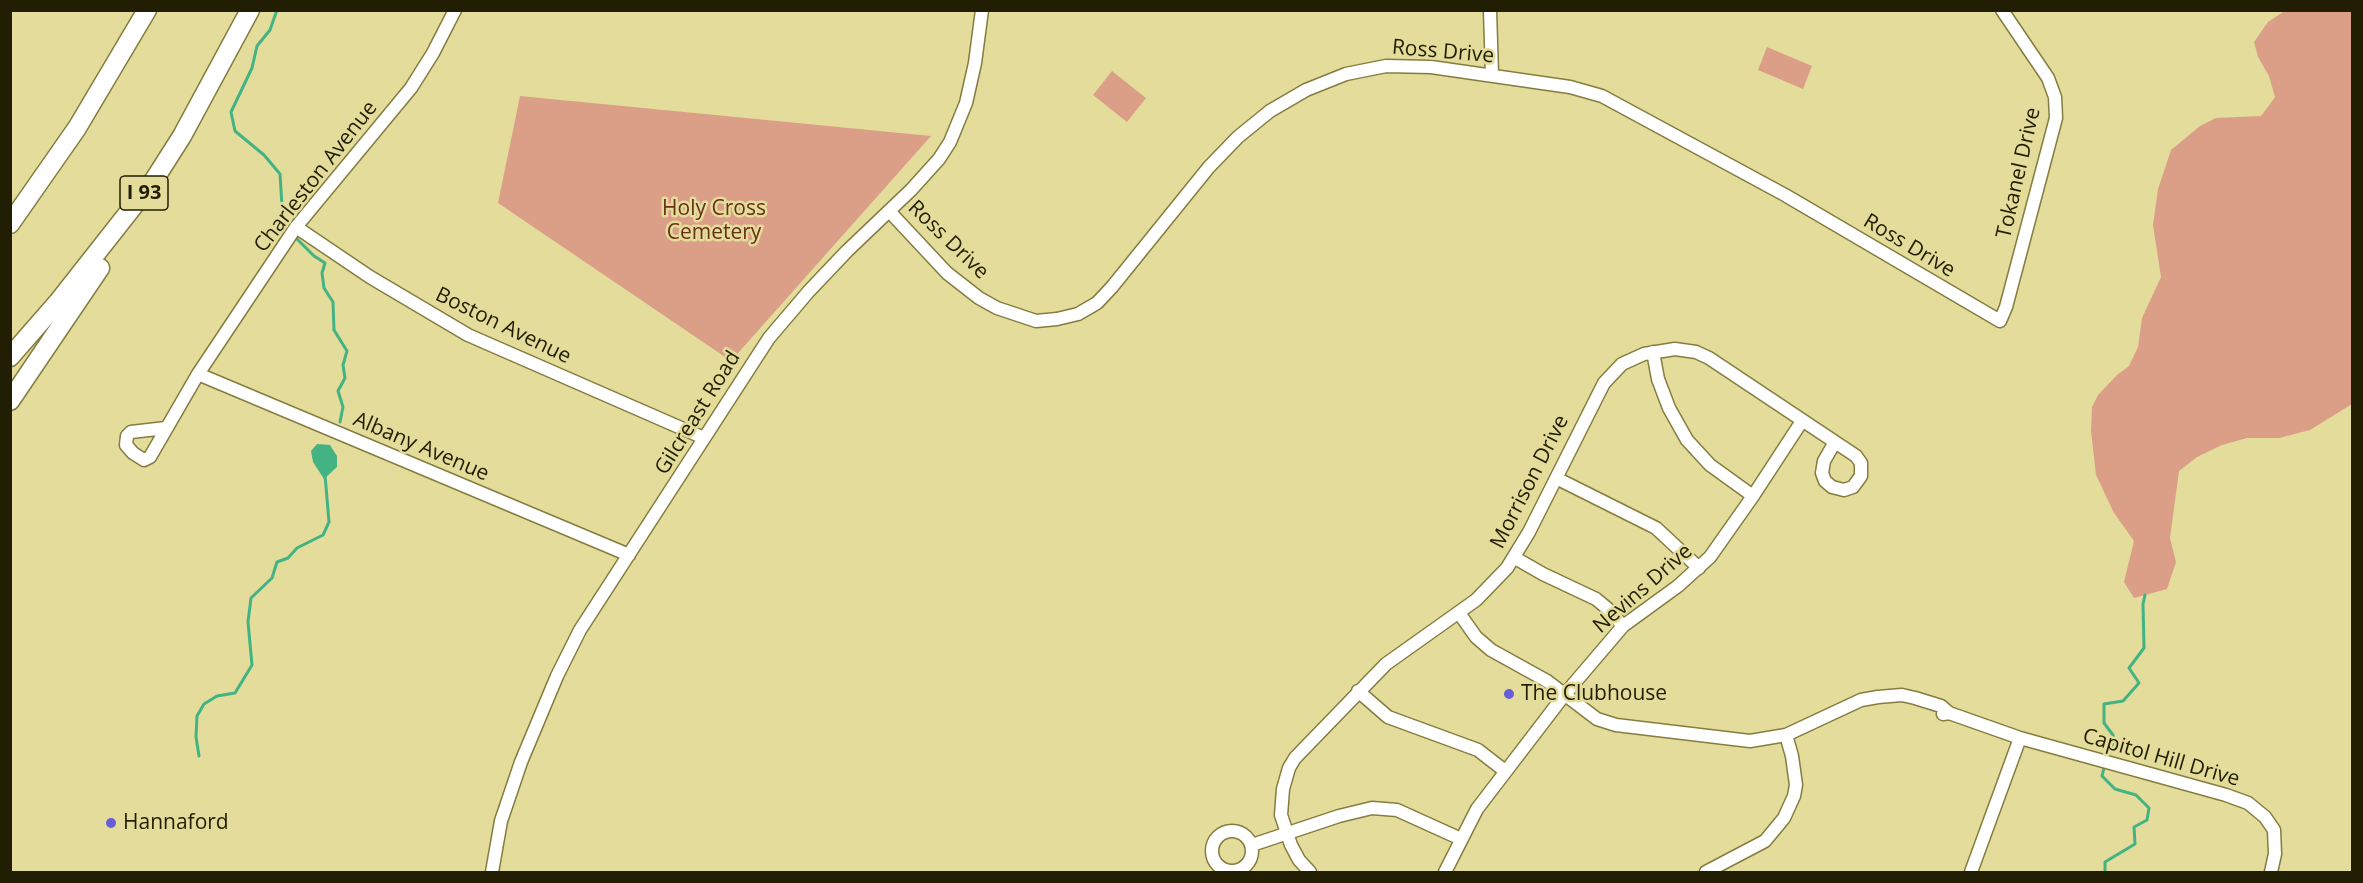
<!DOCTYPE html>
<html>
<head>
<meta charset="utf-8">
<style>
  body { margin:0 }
  #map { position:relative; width:2363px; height:883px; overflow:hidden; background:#e4dc9b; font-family:"Open Sans",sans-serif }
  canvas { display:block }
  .frame { position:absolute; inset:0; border:12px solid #211e04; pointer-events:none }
</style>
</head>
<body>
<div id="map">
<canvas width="2363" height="883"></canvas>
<div class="frame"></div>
</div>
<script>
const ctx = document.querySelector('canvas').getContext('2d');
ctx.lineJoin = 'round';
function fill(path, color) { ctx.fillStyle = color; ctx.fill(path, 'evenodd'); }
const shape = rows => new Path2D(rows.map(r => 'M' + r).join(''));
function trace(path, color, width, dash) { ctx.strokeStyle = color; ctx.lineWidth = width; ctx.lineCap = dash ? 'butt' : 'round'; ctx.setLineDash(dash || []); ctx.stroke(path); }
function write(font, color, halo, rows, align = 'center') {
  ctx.font = font + ' "Open Sans",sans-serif'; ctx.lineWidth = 5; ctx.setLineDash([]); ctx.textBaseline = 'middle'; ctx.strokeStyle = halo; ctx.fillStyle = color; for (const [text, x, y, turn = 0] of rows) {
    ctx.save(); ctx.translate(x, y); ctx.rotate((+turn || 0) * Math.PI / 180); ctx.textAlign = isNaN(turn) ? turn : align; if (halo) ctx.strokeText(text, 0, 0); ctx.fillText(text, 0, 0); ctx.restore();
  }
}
const green = shape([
  [2286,10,2352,11,2352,404,2310,430,2279,438,2247,438,2222,445,2197,457,2179,471,2170,538,2176,562,2167,589,2134,598,2124,582,2134,541,2114,513,2096,475,2091,431,2092,407,2098,395,2117,375,2129,366,2138,347,2142,318,2161,277,2153,225,2158,189,2171,150,2200,126,2216,118,2261,116,2275,97,2269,76,2258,57,2254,42,2268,22],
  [1767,47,1812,66,1803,89,1758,70],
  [1112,71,1146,98,1127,122,1093,95],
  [520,96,931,136,731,361,498,203]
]);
const water = shape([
  [317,444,330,445,337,456,337,467,324,479,313,462,311,451]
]);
const stream = shape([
  [277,10,270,30,257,46,252,68,231,112,235,131,264,155,280,174,283,222],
  [295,237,314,256,325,263,322,273,324,288,333,302,334,330,347,351,343,365,345,378,338,391,343,407,340,422],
  [199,756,196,737,197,716,204,704,217,696,235,693,252,665,248,622,251,598,272,578,277,562,288,558,297,548,323,535,329,522,325,475],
  [2106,757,2115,743,2113,735,2104,723,2104,704,2123,701,2139,683,2129,668,2144,648,2143,604,2145,595],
  [2105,764,2102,776,2115,789,2136,795,2149,808,2147,820,2134,827,2135,844,2105,862,2105,872]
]);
const minor = shape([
  [1490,10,1492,75],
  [889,211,947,273,979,298,997,308,1036,321,1057,319,1078,314,1097,303,1112,287,1209,167,1238,137,1270,111,1306,90,1346,74,1386,66,1431,67,1570,87,1602,96,1785,195,2000,321,2006,307,2056,118,2055,97,2048,78,2002,10],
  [296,227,370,277,468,335,704,438],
  [1653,352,1658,379,1669,408,1687,440,1710,465,1753,496],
  [198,374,629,555],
  [166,428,131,432,127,436,126,445,133,453,144,460,150,457,198,374,296,227,411,88,433,53,455,10],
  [1556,478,1656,528,1699,568],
  [1515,558,1543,574,1596,599,1608,609,1623,626],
  [1459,613,1476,637,1491,650,1547,681,1597,719,1616,725,1750,741,1786,735,1861,700,1878,697,1902,695,1915,698,1941,706,1949,713],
  [1358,691,1388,717,1478,750,1505,771],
  [1943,714,1949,713,2020,738,2226,795,2248,803,2265,817,2274,830,2275,854,2271,872],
  '1212 851a20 20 0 1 1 40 0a20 20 0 1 1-40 0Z',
  [1252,845,1339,816,1372,808,1397,810,1461,839],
  [492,872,501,821,521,762,557,676,580,630,769,338,809,291,847,251,911,190,939,159,950,142,966,103,975,63,982,10],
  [1310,872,1299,860,1291,845,1281,815,1283,789,1289,768,1295,758,1386,664,1476,600,1507,568,1529,532,1604,383,1622,364,1644,354,1675,349,1696,352,1709,358,1856,456,1861,463,1861,476,1853,487,1844,490,1832,487,1825,481,1822,473,1824,461,1835,442],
  [1445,872,1477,809,1565,694,1623,626,1678,586,1710,557,1753,496,1802,421],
  [1706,872,1765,841,1784,818,1794,796,1796,785,1792,756,1786,735],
  [1971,872,2020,738]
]);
const highway = shape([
  [10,224,77,128,147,10],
  [10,357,58,302,154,180,182,136,250,10],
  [10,401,100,268]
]);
const markers = [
  [1509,694,6,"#675dd7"],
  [111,823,6,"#675dd7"]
];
const shields = [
  [144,193,48]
];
const shieldNames = [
  ["I 93",144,193]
];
const streetNames = [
  ["Ross Drive",1443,52,5],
  ["Tokanel Drive",2019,173,-77],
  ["Charleston Avenue",316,177,-52],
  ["Ross Drive",948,240,44],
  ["Ross Drive",1909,246,31],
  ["Boston Avenue",503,326,26],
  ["Gilcreast Road",698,413,-58],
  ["Albany Avenue",421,447,23],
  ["Morrison Drive",1530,482,-63],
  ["Nevins Drive",1643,589,-41],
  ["Capitol Hill Drive",2161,758,16]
];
const parkNames = [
  ["Holy Cross",714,209],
  ["Cemetery",714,233]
];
const poiNames = [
  ["The Clubhouse",1521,694],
  ["Hannaford",123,823]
];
fill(green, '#db9f88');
fill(water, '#44b384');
trace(stream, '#44b384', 3);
trace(minor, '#847d3f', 15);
trace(highway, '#847d3f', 21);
trace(minor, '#fff', 12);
trace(highway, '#fff', 18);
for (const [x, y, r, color] of markers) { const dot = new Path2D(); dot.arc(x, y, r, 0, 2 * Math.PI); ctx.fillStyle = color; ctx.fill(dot); trace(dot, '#e4dc9b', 2); }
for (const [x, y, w] of shields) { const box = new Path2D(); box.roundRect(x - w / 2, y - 17, w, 34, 4.5); ctx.fillStyle = '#e4dc9b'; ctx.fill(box); trace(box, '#211e04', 1.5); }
write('bold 20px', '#211e04', null, shieldNames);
write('21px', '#211e04', '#e4dc9b', streetNames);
write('21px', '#6a3017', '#e4dc9b', parkNames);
write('21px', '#211e04', '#e4dc9b', poiNames, 'left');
</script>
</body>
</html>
